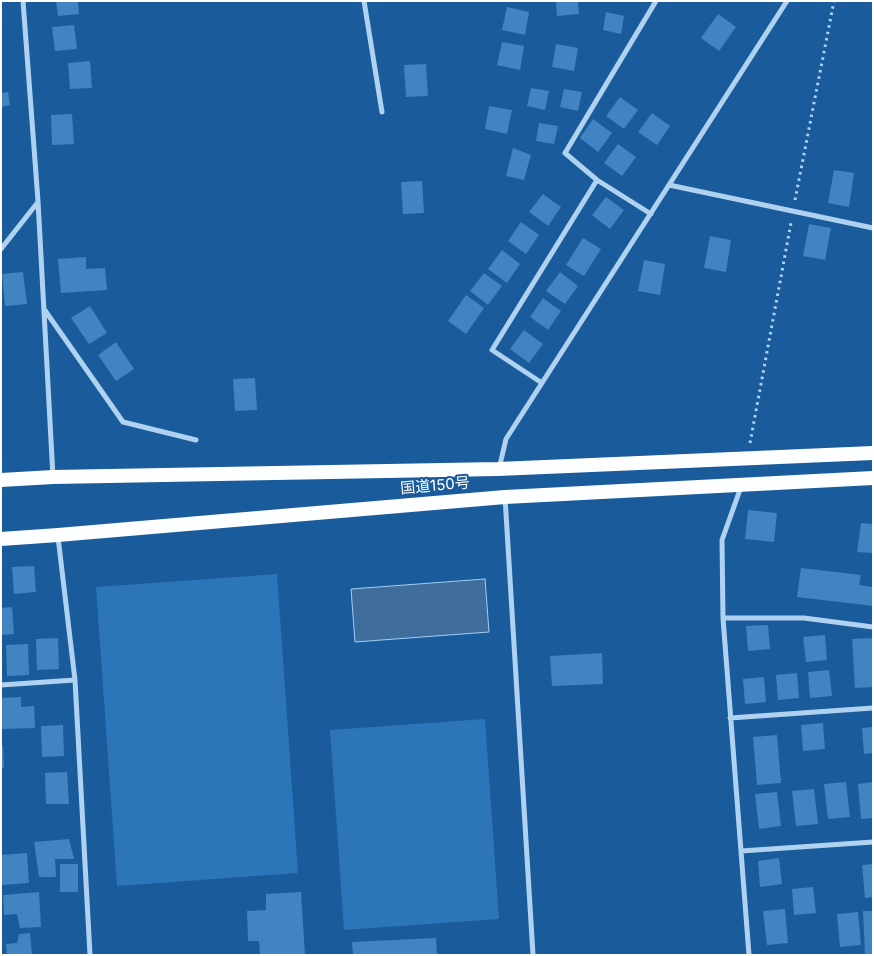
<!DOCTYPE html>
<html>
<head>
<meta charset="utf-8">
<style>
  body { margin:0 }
  #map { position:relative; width:874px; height:956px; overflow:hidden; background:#195b9b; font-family:Inter,sans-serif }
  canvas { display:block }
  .frame { position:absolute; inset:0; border:2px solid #fff; pointer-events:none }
</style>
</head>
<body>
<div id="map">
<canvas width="874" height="956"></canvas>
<div class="frame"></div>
</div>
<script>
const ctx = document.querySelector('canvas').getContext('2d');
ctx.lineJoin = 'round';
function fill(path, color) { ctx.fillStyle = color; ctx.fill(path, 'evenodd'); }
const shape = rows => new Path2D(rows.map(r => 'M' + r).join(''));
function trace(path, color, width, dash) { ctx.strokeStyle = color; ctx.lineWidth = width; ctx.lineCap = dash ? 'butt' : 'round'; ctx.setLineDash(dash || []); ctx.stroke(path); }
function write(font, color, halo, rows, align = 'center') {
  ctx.font = font + ' Inter,"Noto Sans JP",sans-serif'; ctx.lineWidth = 4; ctx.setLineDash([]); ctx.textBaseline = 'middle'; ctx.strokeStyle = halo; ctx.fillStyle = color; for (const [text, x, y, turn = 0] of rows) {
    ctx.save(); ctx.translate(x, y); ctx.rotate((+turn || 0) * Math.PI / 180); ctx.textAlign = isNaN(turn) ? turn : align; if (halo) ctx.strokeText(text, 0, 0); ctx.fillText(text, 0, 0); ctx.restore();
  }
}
const green = shape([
  [277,574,298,873,117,886,96,587],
  [485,719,499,919,344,930,330,730]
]);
const water = shape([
  [485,579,489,632,355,642,351,589,485,579]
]);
const building = shape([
  [56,1,78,1,79,14,58,16],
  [556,1,578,1,579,14,557,16],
  [507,7,529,12,525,35,502,30],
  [606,12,624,16,621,34,603,30],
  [718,14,736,27,719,51,701,38],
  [74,25,77,49,55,51,52,27],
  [502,42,524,46,520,70,497,65],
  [556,44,578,48,574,71,552,67],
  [90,61,92,88,70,89,68,63],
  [426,64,428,96,406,97,404,65],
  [531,88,549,91,545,110,527,106],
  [564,89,582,92,578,111,560,107],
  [8,92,10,105,1,107,1,93],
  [620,97,638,110,624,129,606,116],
  [489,106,512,110,507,134,485,129],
  [652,113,670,126,657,145,638,132],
  [72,114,74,144,52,145,51,115],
  [593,119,612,133,598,152,580,138],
  [539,123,558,126,554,144,536,141],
  [618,144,636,157,622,176,604,163],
  [513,148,531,155,524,180,506,176],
  [834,170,854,173,849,207,828,203],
  [422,181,424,213,403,214,401,182],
  [543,194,561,207,548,226,529,212],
  [606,197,624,210,610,229,592,215],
  [521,222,539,235,526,254,508,241],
  [809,224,831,228,825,260,803,256],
  [710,236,731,240,726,272,704,268],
  [583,238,601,249,584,276,566,265],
  [502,250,520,264,507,283,488,269],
  [86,257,86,269,105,268,107,290,61,293,58,259],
  [644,260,665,264,660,295,638,291],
  [23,272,27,304,5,306,2,274],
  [560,272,578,286,565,304,546,291],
  [484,273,502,286,488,305,470,291],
  [466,295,484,308,466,334,448,321],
  [543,298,561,311,548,330,530,317],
  [90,306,107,333,89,344,71,318],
  [524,330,543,344,529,363,510,349],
  [116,342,134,369,116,381,98,355],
  [255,378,257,410,235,411,233,379],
  [748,510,777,513,774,542,745,539],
  [861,523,873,524,873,553,857,552],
  [34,566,36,592,14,594,12,567],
  [801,568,861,575,859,585,873,587,873,606,797,597],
  [12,607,14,634,1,635,1,608],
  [768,625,770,649,748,651,746,626],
  [825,635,827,660,806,662,803,637],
  [58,638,59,669,37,670,36,639],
  [873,638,873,687,855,688,852,639],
  [28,644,29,675,7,676,6,645],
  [602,653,603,684,552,686,550,656],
  [829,670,832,696,810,698,808,672],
  [797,673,799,698,778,700,776,675],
  [764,677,766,702,745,704,743,679],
  [21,697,21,707,34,706,35,728,1,729,1,698],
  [823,723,825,749,803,751,801,725],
  [63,725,64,756,42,757,41,726],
  [873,727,873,753,864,754,862,728],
  [777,735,781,783,757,785,753,737],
  [1,746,3,746,4,768,1,768],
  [67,772,69,804,46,804,45,773],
  [846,782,850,817,828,819,824,784],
  [873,782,873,818,861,819,858,784],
  [814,789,818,824,796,826,792,791],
  [777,792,781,826,759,829,755,794],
  [69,839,74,859,55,859,56,877,39,877,34,842],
  [27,853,29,883,1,885,1,855],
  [779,858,782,884,760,887,758,861],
  [60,864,78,864,78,892,60,892],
  [873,864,873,897,865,898,862,865],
  [813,887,816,913,794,915,792,889],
  [39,892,41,927,20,928,17,914,4,915,3,895],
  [301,892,305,955,260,955,259,941,248,941,247,911,266,910,266,894],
  [785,909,788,943,767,945,763,911],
  [863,911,873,911,873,955,865,955],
  [858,912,861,945,840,947,837,914],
  [30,933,32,955,7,955,6,944,17,943,19,934],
  [436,938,437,955,353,955,352,942]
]);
const path = shape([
  [795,200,834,1],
  [750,443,791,223]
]);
const minor = shape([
  [23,1,38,201,53,477],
  [364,1,382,112],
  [669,185,873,228],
  [651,214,597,180,565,153,656,1],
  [1,249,38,202],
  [44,309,123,422,196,440],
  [542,383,492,350,597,180],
  [499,469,506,439,787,1],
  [741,487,722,540,723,618,749,955],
  [505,497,533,955],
  [58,537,75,680,90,955],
  [723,618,804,618,873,627],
  [1,685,75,680],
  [730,718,873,708],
  [741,851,873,842]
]);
const trunk = shape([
  [1,480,53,477,498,469,873,453],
  [1,539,58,535,505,497,873,478]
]);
const streetNames = [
  ["国道150号",435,486,-5]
];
fill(green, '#2c75b8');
fill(water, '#406e9c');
trace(water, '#a2cef4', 1);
fill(building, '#4284c1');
trace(path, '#afd2f1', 3, [2.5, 4]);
trace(minor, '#afd2f1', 5);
trace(trunk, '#fcfeff', 14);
write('15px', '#fff', '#195b9b', streetNames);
</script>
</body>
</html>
